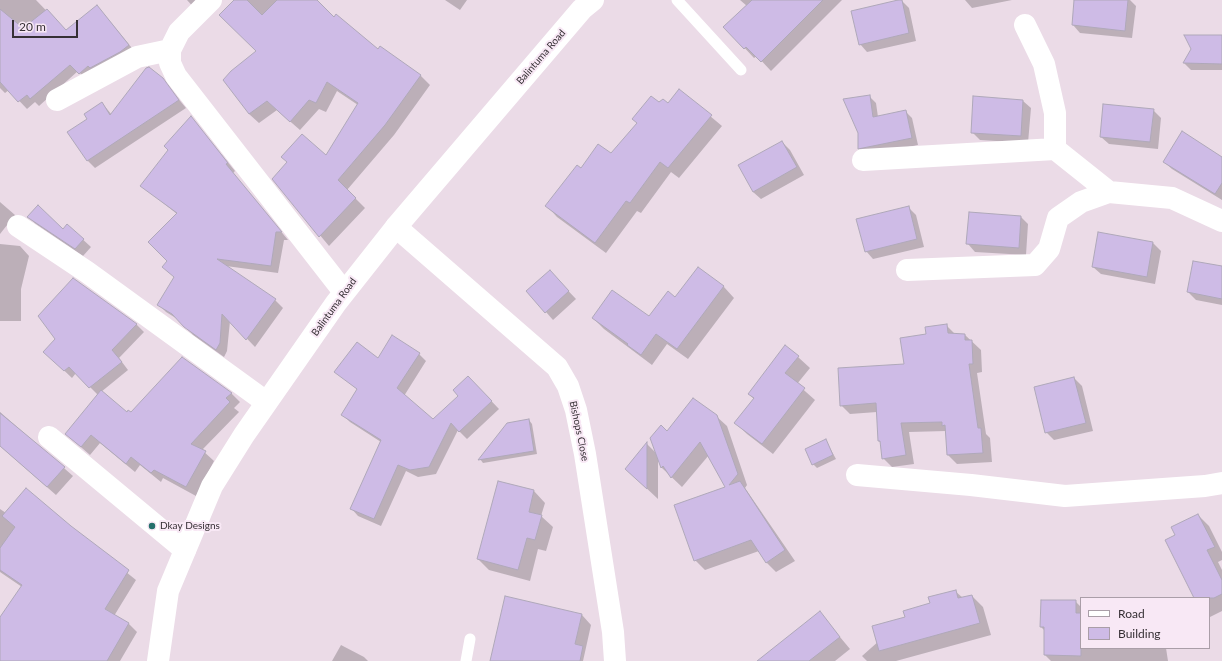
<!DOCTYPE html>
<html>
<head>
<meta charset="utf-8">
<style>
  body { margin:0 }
  #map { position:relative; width:1222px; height:661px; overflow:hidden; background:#ebdbe7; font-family:Lato,sans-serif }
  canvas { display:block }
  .legend { position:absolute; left:1080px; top:597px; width:130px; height:52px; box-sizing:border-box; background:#f8e8f5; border:1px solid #aa9ea8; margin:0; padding:5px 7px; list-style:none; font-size:12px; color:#363035 }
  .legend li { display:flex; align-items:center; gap:8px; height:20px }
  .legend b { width:20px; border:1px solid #aa9ea8 }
  .scale { position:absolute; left:12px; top:20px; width:66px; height:18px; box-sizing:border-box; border:2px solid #363035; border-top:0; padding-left:5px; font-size:12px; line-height:14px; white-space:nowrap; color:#363035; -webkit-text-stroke:3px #f8e8f5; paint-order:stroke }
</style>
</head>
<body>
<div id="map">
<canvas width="1222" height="661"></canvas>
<ul class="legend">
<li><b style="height:5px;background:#fff"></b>Road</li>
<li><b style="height:11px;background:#cebbe6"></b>Building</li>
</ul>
<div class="scale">20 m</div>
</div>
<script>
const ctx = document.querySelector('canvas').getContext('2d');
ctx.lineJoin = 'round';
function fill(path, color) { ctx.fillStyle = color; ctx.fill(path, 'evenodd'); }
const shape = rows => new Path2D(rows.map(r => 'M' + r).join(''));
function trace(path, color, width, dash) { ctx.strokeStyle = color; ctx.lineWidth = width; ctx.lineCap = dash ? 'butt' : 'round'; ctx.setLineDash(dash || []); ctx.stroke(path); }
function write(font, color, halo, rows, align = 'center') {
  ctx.font = font + ' Lato,sans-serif'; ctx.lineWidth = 4; ctx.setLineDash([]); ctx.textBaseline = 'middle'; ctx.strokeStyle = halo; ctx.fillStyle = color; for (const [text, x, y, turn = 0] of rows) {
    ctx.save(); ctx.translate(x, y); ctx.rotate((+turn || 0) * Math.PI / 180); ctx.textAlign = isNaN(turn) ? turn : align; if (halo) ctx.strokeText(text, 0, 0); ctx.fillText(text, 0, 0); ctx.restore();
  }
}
const shadow = shape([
  [0,0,36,0,66,31,104,14,136,53,87,80,78,71,39,106,35,102,27,109,9,90,5,93,0,88],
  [187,0,208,0,196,10],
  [235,0,317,0,334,18,378,51,381,48,421,76,430,85,394,135,347,190,365,208,329,246,273,179,326,156,358,105,337,91,326,112,319,109,300,130,277,110,259,123,249,114,258,51],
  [445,0,467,0,460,10],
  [740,0,842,0,771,71,757,56,754,58,725,27,747,6],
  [901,0,909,8,916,41,867,52,860,44],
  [965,0,1012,0,972,8],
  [1075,0,1130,0,1136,6,1132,38,1080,33,1073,25],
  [1222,36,1222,70,1191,70,1184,63],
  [162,79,186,108,95,168,87,160,88,120,102,103,112,115],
  [679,90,722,126,679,178,671,172,641,213,637,211,606,253,557,217,547,206,581,169,612,155,659,104,668,104],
  [869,96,876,103,878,117,905,111,912,118,918,145,866,155,859,148],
  [1023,101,1031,108,1028,143,980,140,972,132],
  [1153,110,1161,118,1158,149,1109,144,1101,137],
  [191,117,235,171,233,173,288,240,284,240,278,273,226,266,275,300,283,308,255,347,230,321,227,351,224,357,193,335,179,320,166,312,158,304,175,278,168,261,177,214,142,186,169,150],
  [782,142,790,150,804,175,761,199,753,192],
  [1222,159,1222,200,1172,169,1164,162],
  [0,202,15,215,0,234],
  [908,207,916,215,924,247,873,259,866,251],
  [28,217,63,230,67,225,91,247,83,256,36,224],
  [1021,217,1028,224,1026,255,975,252,968,244],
  [1099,233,1153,243,1161,251,1155,284,1101,274,1093,267],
  [0,244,20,246,29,256,21,289,21,321,0,321],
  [1222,267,1222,305,1196,300,1188,292],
  [698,268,724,287,734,298,688,359,667,344,652,365,604,329,593,318,649,318,675,299],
  [73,279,137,325,144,332,119,358,128,370,101,392,127,413,231,393,240,402,234,408,239,412,202,450,214,461,196,496,163,478,161,482,140,465,135,472,100,443,90,455,66,434,98,395,76,373,72,378,52,359],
  [557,279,576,299,553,320,546,312],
  [946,325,955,334,965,335,981,350,982,372,977,373,986,434,990,438,992,462,957,464,948,455,946,431,909,432,914,464,892,467,883,458,882,444,879,441,877,412,850,414,841,405,905,365,927,335],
  [419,354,426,361,404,396,433,420,476,385,499,409,467,439,458,430,436,474,418,477,406,471,381,526,358,516,351,508,381,442,350,422,343,415,358,390,336,372,378,359],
  [798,357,810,368,797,384,815,400,773,454,747,434,736,423,754,399,749,394],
  [1074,378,1082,386,1093,431,1054,440,1046,432],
  [0,412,73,476,56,495,0,446],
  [716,416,727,426,747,485,745,488,795,561,776,572,766,562,759,551,705,570,695,560,727,487,709,455,682,487,662,468,658,459,658,499,626,469,647,444,656,453,667,433],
  [529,420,532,424,537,454,483,463,480,459],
  [826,441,836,459,817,468,813,464],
  [534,491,545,503,541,516,553,527,546,551,538,549,530,581,489,570,478,559],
  [0,509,6,513,70,527,136,580,114,616,129,624,137,632,120,661,8,661,0,654,0,616,1,617,22,587,0,572],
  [1198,515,1209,526,1222,552,1222,560,1218,562,1222,570,1222,611,1210,617,1209,598,1195,598,1177,536],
  [955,591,963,598,972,596,983,607,991,635,896,661,867,661,862,656,906,617],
  [1075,601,1081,607,1081,648,1166,648,1168,661,1051,661,1045,655,1045,631,1041,627],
  [820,613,850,649,835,661,760,661],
  [582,615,591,625,583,661,491,661],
  [341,645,364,657,368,661,332,661]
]);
const building = shape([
  [234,0,247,0,262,15,277,0,317,0,334,17,336,14,378,49,380,46,421,75,385,125,338,180,356,198,319,237,272,179,287,162,281,157,302,134,326,155,358,103,327,82,316,103,309,100,290,122,267,101,249,114,223,80,231,71,256,51,219,15,234,0],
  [752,0,823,0,761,62,746,47,744,49,723,27,752,0],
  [898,0,902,0,909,33,859,45,851,11,898,0],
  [1074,0,1128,0,1125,31,1072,25,1074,0],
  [97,5,129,45,120,52,90,68,88,66,79,74,70,65,30,99,27,95,18,102,0,82,0,9,23,28,47,9,66,30,97,5],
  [1184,35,1222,35,1222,64,1183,63,1191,49,1184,35],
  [149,67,163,78,179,100,87,161,67,132,87,119,84,114,102,102,110,115,146,68,149,67],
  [679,89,712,115,668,168,660,162,630,203,626,201,595,243,545,206,577,165,581,168,598,144,611,153,637,123,632,119,651,96,659,102,663,99,668,103,679,89],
  [870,95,873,117,906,110,912,138,858,149,858,133,843,99,870,95],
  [973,96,1023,100,1021,136,971,133,973,96],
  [1103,104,1154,109,1150,142,1100,137,1103,104],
  [191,116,228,163,226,164,282,232,276,232,271,266,217,259,276,299,246,340,222,314,220,343,216,350,184,327,172,314,157,305,174,277,162,267,167,261,148,242,177,213,140,186,168,150,164,146,191,116],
  [1182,131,1222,157,1222,183,1215,194,1163,162,1182,131],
  [782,141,797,167,753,192,738,165,782,141],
  [38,205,63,229,67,224,84,239,75,249,27,217,38,205],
  [909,206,917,239,865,252,856,219,909,206],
  [969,212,1021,216,1019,248,966,244,969,212],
  [1098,232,1153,242,1147,277,1092,267,1098,232],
  [1193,261,1222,266,1222,299,1187,292,1193,261],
  [698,267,724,286,677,349,656,334,641,355,627,345,628,344,592,318,612,290,649,316,668,291,675,297,698,267],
  [550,270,569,291,545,313,526,291,550,270],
  [73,278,137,324,112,350,122,362,89,388,69,367,64,371,43,352,55,339,38,316,73,278],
  [947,324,948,333,965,334,965,340,972,340,973,364,969,364,978,428,981,428,983,453,947,455,945,425,942,426,942,422,901,423,906,455,882,459,880,441,878,441,876,403,840,406,838,368,904,364,900,338,926,334,925,327,947,324],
  [392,335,420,353,397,388,433,419,458,396,453,390,468,376,492,401,459,432,451,423,429,467,410,470,398,465,374,519,350,509,381,440,341,415,357,389,334,372,357,342,378,358,392,335],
  [785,345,799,356,785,373,805,388,762,444,734,423,754,398,748,394,785,345],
  [182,357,232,393,226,398,230,402,191,444,206,451,186,487,154,470,151,473,131,457,126,464,91,435,81,447,65,434,101,390,127,412,128,410,131,412,182,357],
  [1074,377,1086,423,1045,433,1034,387,1074,377],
  [693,398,717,415,738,474,729,485,740,481,785,550,766,563,751,540,694,561,674,505,725,487,700,442,671,478,663,466,661,468,650,438,661,425,667,431,693,398],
  [0,413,65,467,47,487,0,446,0,413],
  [529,419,534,451,478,460,507,423,529,419],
  [826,439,833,455,812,465,805,449,826,439],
  [647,442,647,489,625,469,647,442],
  [498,481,534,490,529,512,542,515,535,540,527,538,518,570,477,559,498,481],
  [26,488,71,526,129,570,105,609,129,623,107,661,0,661,0,617,22,585,0,570,0,548,15,527,2,516,26,488],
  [1198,514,1215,547,1207,550,1222,580,1222,594,1214,598,1194,598,1165,540,1175,535,1171,527,1198,514],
  [956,590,958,598,972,595,980,623,879,651,872,626,905,617,903,611,930,603,928,597,956,590],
  [505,596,582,614,575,644,583,646,580,661,490,661,505,596],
  [1041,600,1076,600,1076,613,1081,613,1081,656,1044,655,1044,627,1040,627,1041,600],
  [820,611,840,637,809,661,757,661,820,611]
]);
const lane = shape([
  [677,0,741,70],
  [466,661,470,639]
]);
const street = shape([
  [211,0,179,32,170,50,170,63,176,76,344,292],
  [57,100,137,57,170,50],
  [1055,149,1109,192],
  [863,160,1055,149,1055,113,1044,64,1025,25],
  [18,226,87,272,266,402],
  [396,227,557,367,568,386,576,410,585,454,613,632,615,661],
  [907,270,1035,265,1049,249,1058,218,1081,202,1109,192,1172,198,1222,221],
  [49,437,185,550],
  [857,475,971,485,1065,496,1205,486,1222,483]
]);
const secondary = shape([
  [158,661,168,591,212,486,244,435,336,303,396,227,582,9,593,0]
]);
const markers = [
  [152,526,4,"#246f6b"]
];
const streetNames = [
  ["Balintuma Road",541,57,-49],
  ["Balintuma Road",334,307,-54],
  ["Bishops Close",579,431,78]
];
const poiNames = [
  ["Dkay Designs",160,526]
];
fill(shadow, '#0003');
fill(building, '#cebbe6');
trace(building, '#afa8b9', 1);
trace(lane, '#fff', 11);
trace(street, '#fff', 22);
trace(secondary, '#fff', 22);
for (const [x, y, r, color] of markers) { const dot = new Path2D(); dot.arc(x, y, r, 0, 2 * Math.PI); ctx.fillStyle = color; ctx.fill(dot); trace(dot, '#f8e8f5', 1.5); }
write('10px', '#363035', '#f8e8f5', streetNames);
write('10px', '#363035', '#f8e8f5', poiNames, 'left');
</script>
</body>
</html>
